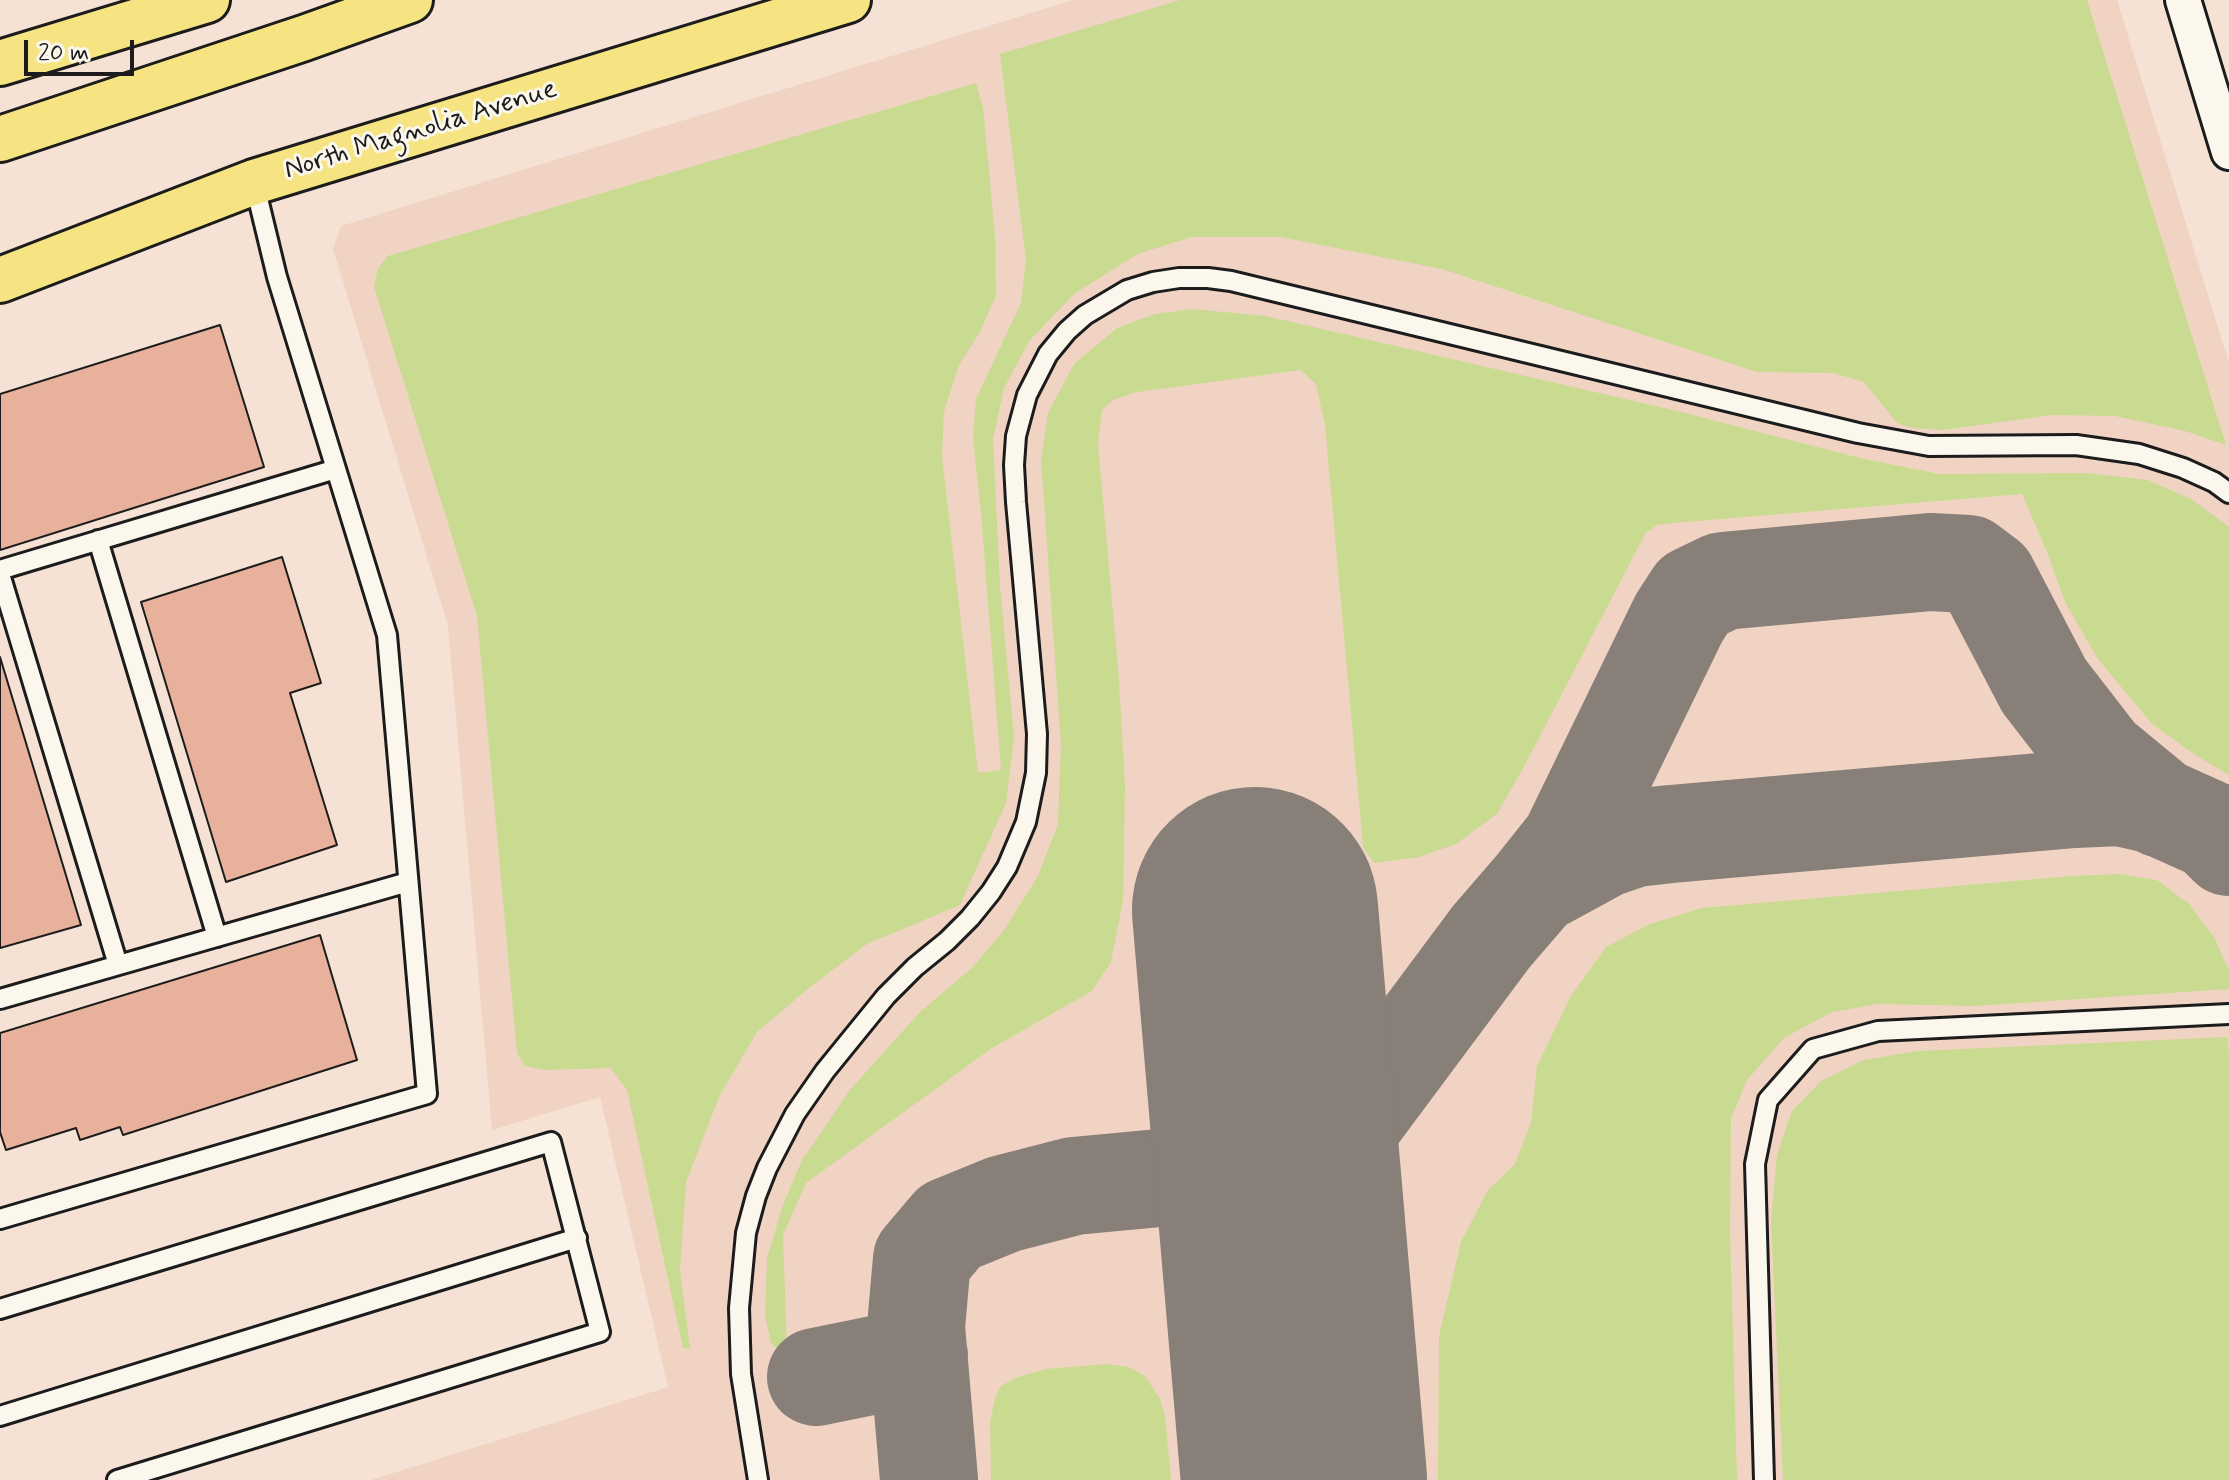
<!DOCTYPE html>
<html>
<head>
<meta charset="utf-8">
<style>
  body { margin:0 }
  #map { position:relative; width:2229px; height:1480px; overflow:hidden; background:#f5e2d4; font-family:Mynerve,sans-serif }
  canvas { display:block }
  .scale { position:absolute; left:24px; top:40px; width:110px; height:36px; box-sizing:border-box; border:4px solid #1c1c1c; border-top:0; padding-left:10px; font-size:24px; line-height:28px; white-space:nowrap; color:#1c1c1c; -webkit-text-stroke:6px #fbf7ec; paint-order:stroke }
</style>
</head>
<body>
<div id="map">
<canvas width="2229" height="1480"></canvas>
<div class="scale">20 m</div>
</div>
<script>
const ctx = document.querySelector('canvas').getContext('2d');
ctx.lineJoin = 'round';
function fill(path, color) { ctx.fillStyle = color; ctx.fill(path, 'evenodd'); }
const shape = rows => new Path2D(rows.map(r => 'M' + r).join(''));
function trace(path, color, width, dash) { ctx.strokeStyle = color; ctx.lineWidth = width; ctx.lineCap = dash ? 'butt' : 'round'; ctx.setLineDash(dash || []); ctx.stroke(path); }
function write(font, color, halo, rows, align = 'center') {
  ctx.font = font + ' Mynerve,sans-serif'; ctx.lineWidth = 6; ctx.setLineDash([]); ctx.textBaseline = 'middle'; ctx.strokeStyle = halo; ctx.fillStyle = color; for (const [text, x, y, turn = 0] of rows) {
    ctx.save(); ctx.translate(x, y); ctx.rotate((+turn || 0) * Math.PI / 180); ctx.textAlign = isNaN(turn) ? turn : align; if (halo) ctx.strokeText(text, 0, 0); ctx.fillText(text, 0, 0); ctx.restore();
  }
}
const built = shape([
  [1073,0,2117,0,2229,363,2229,1480,371,1480,668,1387,600,1097,492,1130,448,626,333,249,341,226]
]);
const green = shape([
  [1180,0,2087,0,2226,445,2185,431,2115,416,2053,415,1942,430,1912,428,1897,423,1864,382,1833,373,1757,372,1442,269,1281,237,1191,237,1138,254,1075,293,1030,340,1004,388,993,439,1000,586,1014,737,1006,803,960,905,867,944,810,987,757,1032,720,1095,686,1182,680,1271,690,1349,683,1348,627,1090,611,1068,546,1070,525,1066,517,1053,477,616,374,287,378,268,388,256,976,83,983,107,995,236,996,295,980,332,959,365,944,412,942,456,978,773,1001,770,981,513,973,438,976,399,1021,303,1026,260,1000,54],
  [1192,309,1266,316,1677,411,1860,458,1939,474,2087,473,2148,480,2191,499,2229,527,2229,775,2197,756,2152,724,2098,659,2066,604,2045,547,2022,494,1673,523,1657,525,1645,534,1526,763,1497,814,1456,844,1419,857,1374,863,1363,847,1325,425,1316,384,1301,370,1137,392,1113,400,1102,410,1098,444,1119,680,1125,787,1123,900,1111,962,1092,991,992,1048,806,1183,783,1235,787,1350,782,1353,771,1343,765,1315,767,1258,783,1205,802,1160,850,1090,919,1013,972,968,1004,930,1038,876,1058,824,1061,744,1041,460,1048,413,1074,364,1117,328,1155,314],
  [2119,874,2157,880,2188,903,2215,939,2229,971,2229,989,1975,1006,1878,1004,1832,1012,1784,1038,1747,1080,1731,1119,1730,1230,1737,1480,1438,1480,1439,1336,1461,1242,1488,1190,1515,1164,1531,1123,1537,1066,1571,996,1606,947,1650,924,1702,908,2072,876],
  [2227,1037,2229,1054,2229,1480,1783,1480,1771,1221,1777,1155,1792,1111,1821,1081,1863,1060,1918,1051],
  [1108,1364,1129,1367,1145,1376,1160,1399,1165,1416,1171,1480,991,1480,990,1422,995,1399,1001,1386,1015,1378,1045,1369]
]);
const taxiway = shape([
  [1535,886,1570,842,1679,618,1694,595,1723,581,1930,562,1968,564,1988,579,2044,686,2099,757,2162,809],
  [1281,1219,1491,937,1535,886,1603,849,1635,838,1671,834,2074,799,2120,797,2155,805,2213,831,2229,847],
  [816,1377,919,1356],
  [929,1480,916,1327,922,1259,950,1226,1004,1204,1074,1186,1277,1167]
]);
const runway = shape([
  [1255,910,1304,1480]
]);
const building = shape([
  [220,325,264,467,0,550,0,394,220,325],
  [282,557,321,683,290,693,337,845,226,882,141,602,282,557],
  [0,657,81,925,0,948,0,657],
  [320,935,357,1060,123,1135,120,1127,80,1140,76,1128,6,1150,0,1132,0,1033,320,935]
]);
const lane = shape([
  [98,540,217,937],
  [0,570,336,469],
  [0,574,118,965],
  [0,999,408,882],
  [0,1219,427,1094,387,635,277,277,254,182],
  [0,1309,551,1142,600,1332,117,1480],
  [0,1416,577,1238],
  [758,1480,741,1374,739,1308,746,1233,756,1196,767,1168,795,1114,825,1071,886,996,915,967,947,941,970,918,991,892,1007,867,1026,822,1036,773,1037,734,1016,502,1014,465,1016,436,1027,395,1048,354,1067,331,1085,315,1127,290,1153,282,1179,278,1208,278,1231,281,1858,433,1929,446,2076,445,2139,454,2183,468,2214,482,2229,493],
  [1764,1480,1755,1164,1768,1100,1813,1049,1878,1031,2229,1014]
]);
const street = shape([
  [2183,0,2229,152]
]);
const primary = shape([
  [0,280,254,182,848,0]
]);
const highway = shape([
  [0,63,207,0],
  [0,139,304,38,410,0]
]);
const streetNames = [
  ["North Magnolia Avenue",421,131,-17]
];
fill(built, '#f1d3c3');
fill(green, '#c8db90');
trace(taxiway, '#887f78', 98);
trace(runway, '#887f78', 246);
fill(building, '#e7b19b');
trace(building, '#1c1c1c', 2);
trace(lane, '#1c1c1c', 24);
trace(street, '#1c1c1c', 40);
trace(primary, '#1c1c1c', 50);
trace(highway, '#1c1c1c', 50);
trace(lane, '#fbf7ec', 18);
trace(street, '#fbf7ec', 34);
trace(primary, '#f6e381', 44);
trace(highway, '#f6e381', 44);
write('28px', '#1c1c1c', '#fbf7ec', streetNames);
</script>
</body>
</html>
